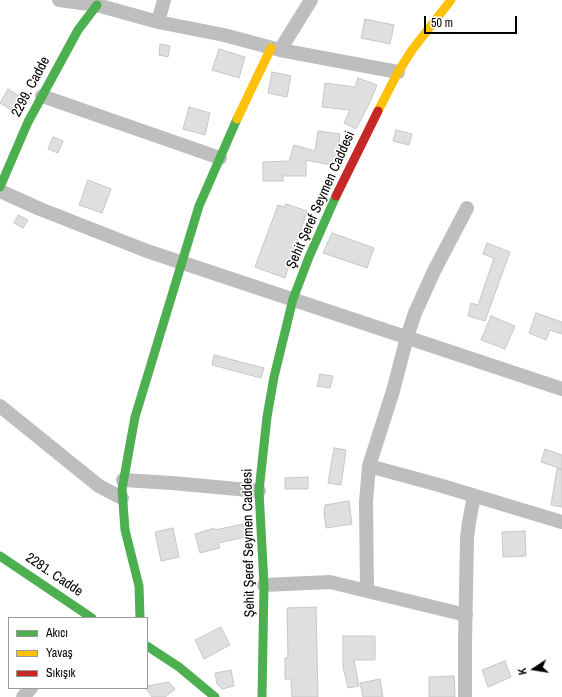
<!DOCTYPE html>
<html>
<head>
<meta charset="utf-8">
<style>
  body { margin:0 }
  #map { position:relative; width:562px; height:697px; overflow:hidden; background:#fff; font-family:"Archivo Narrow",sans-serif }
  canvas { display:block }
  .legend { position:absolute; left:8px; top:617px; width:140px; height:72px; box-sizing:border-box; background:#fff; border:1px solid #999; margin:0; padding:5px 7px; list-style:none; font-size:12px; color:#000 }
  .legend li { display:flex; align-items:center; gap:8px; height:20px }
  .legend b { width:20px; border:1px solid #999 }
  .north { position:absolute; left:514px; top:649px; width:40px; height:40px; -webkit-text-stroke:3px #fff; paint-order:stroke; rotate:258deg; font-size:11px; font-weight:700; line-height:16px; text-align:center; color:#000 }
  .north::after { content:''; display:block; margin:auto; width:14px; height:18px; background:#000; clip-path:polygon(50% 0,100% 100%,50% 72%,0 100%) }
  .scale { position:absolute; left:424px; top:16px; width:93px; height:18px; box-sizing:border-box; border:2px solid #000; border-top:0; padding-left:5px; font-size:12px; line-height:14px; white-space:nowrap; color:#000; -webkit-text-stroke:3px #fff; paint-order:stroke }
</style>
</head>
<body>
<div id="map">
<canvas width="562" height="697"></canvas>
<ul class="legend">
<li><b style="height:5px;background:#4caf50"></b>Akıcı</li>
<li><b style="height:5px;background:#ffc107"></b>Yavaş</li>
<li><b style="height:5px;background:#c62828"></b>Sıkışık</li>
</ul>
<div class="north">K</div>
<div class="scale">50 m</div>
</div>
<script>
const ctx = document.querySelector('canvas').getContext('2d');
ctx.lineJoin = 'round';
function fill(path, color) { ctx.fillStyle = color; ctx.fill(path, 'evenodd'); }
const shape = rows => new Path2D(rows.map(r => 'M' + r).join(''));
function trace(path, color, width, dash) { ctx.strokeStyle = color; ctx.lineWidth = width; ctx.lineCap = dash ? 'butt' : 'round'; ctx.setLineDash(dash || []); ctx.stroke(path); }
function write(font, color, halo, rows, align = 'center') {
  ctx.font = font + ' "Archivo Narrow",sans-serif'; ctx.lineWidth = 3; ctx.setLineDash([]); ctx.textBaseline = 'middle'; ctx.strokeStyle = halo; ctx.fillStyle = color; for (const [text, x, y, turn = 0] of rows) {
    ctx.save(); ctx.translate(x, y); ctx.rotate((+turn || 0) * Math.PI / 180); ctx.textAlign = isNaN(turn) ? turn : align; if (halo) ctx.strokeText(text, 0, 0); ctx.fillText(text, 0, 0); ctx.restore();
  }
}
const building = shape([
  [365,19,394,25,390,44,361,38,365,19],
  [160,44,170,46,168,57,159,55,160,44],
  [219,49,245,57,239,78,212,70,219,49],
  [272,72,291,76,287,97,268,93,272,72],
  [358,78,377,85,370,102,356,129,344,123,350,110,322,107,325,83,355,87,358,78],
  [8,89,21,97,13,111,0,103,8,89],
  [189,107,210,113,205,135,183,129,189,107],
  [396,130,412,134,409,145,393,141,396,130],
  [318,131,340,134,336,166,306,160,306,176,283,176,283,181,263,181,263,162,289,161,294,145,315,151,318,131],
  [53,137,63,141,58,153,48,149,53,137],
  [88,180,111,189,102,213,79,205,88,180],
  [286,204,307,211,285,278,255,267,278,205,285,207,286,204],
  [18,215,28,220,23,228,14,223,18,215],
  [332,233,374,248,367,268,323,253,332,233],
  [487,243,510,252,485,321,468,316,471,303,478,305,494,258,483,254,487,243],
  [536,313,562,322,562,334,550,330,546,340,529,333,536,313],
  [491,316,515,326,505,349,481,340,491,316],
  [214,355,264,368,261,378,212,365,214,355],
  [320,374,333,376,330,388,317,386,320,374],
  [334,448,346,450,341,485,328,483,334,448],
  [545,449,562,455,562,469,541,462,545,449],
  [557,469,562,470,562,507,551,505,557,469],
  [308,477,308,489,285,489,285,478,308,477],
  [349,501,352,524,326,528,324,513,325,505,349,501],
  [243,524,246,537,218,543,220,548,200,553,195,534,214,528,215,530,243,524],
  [173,528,179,557,161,561,155,532,173,528],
  [525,531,526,556,503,557,502,532,525,531],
  [316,607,318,697,292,697,291,679,285,679,285,658,288,657,287,608,316,607],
  [221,627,230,645,204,659,195,640,221,627],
  [343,636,375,636,375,660,354,660,359,686,348,688,343,667,343,636],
  [505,661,511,677,488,687,482,670,505,661],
  [231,670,234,686,222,689,217,684,215,673,231,670],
  [454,676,455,697,429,697,429,677,454,676],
  [380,679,383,697,363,697,360,683,380,679],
  [169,682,175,689,165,697,152,697,146,688,147,688,147,686,169,682]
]);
const street = shape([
  [59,0,97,5,158,22,224,35,280,50,398,72],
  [158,22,164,0],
  [280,50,311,0],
  [42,96,220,158],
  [0,191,40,209,147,251,562,389],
  [0,406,99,486,122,498],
  [369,466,439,485,562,522],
  [123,480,172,483,259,491],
  [264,585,330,582,466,615],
  [367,591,366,502,369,466,393,391,407,337,415,313,434,271,467,208],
  [23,697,31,688],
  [465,697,465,643,467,538,469,522,474,496]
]);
const fast = shape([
  [0,187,28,122,78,30,97,5],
  [0,556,92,618],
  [140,618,139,586,125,530,122,489,135,417,199,206,237,119],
  [147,646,179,667,215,697],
  [262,697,264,585,259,491,267,417,274,377,293,299,309,257,336,196]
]);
const slow = shape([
  [378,111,398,72,412,50,451,0],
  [237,119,271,48]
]);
const jam = shape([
  [336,196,378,111]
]);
const streetNames = [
  ["2299. Cadde",31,87,-62],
  ["Şehit Şeref Seymen Caddesi",321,200,-66],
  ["Şehit Şeref Seymen Caddesi",249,543,-91],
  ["2281. Cadde",54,575,34]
];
fill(building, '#dfdfdf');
trace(building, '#c7c7c7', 1);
trace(street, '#bebebe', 14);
trace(fast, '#4caf50', 9);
trace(slow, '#ffc107', 9);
trace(jam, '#c62828', 9);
write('14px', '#000', '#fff', streetNames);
</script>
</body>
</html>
